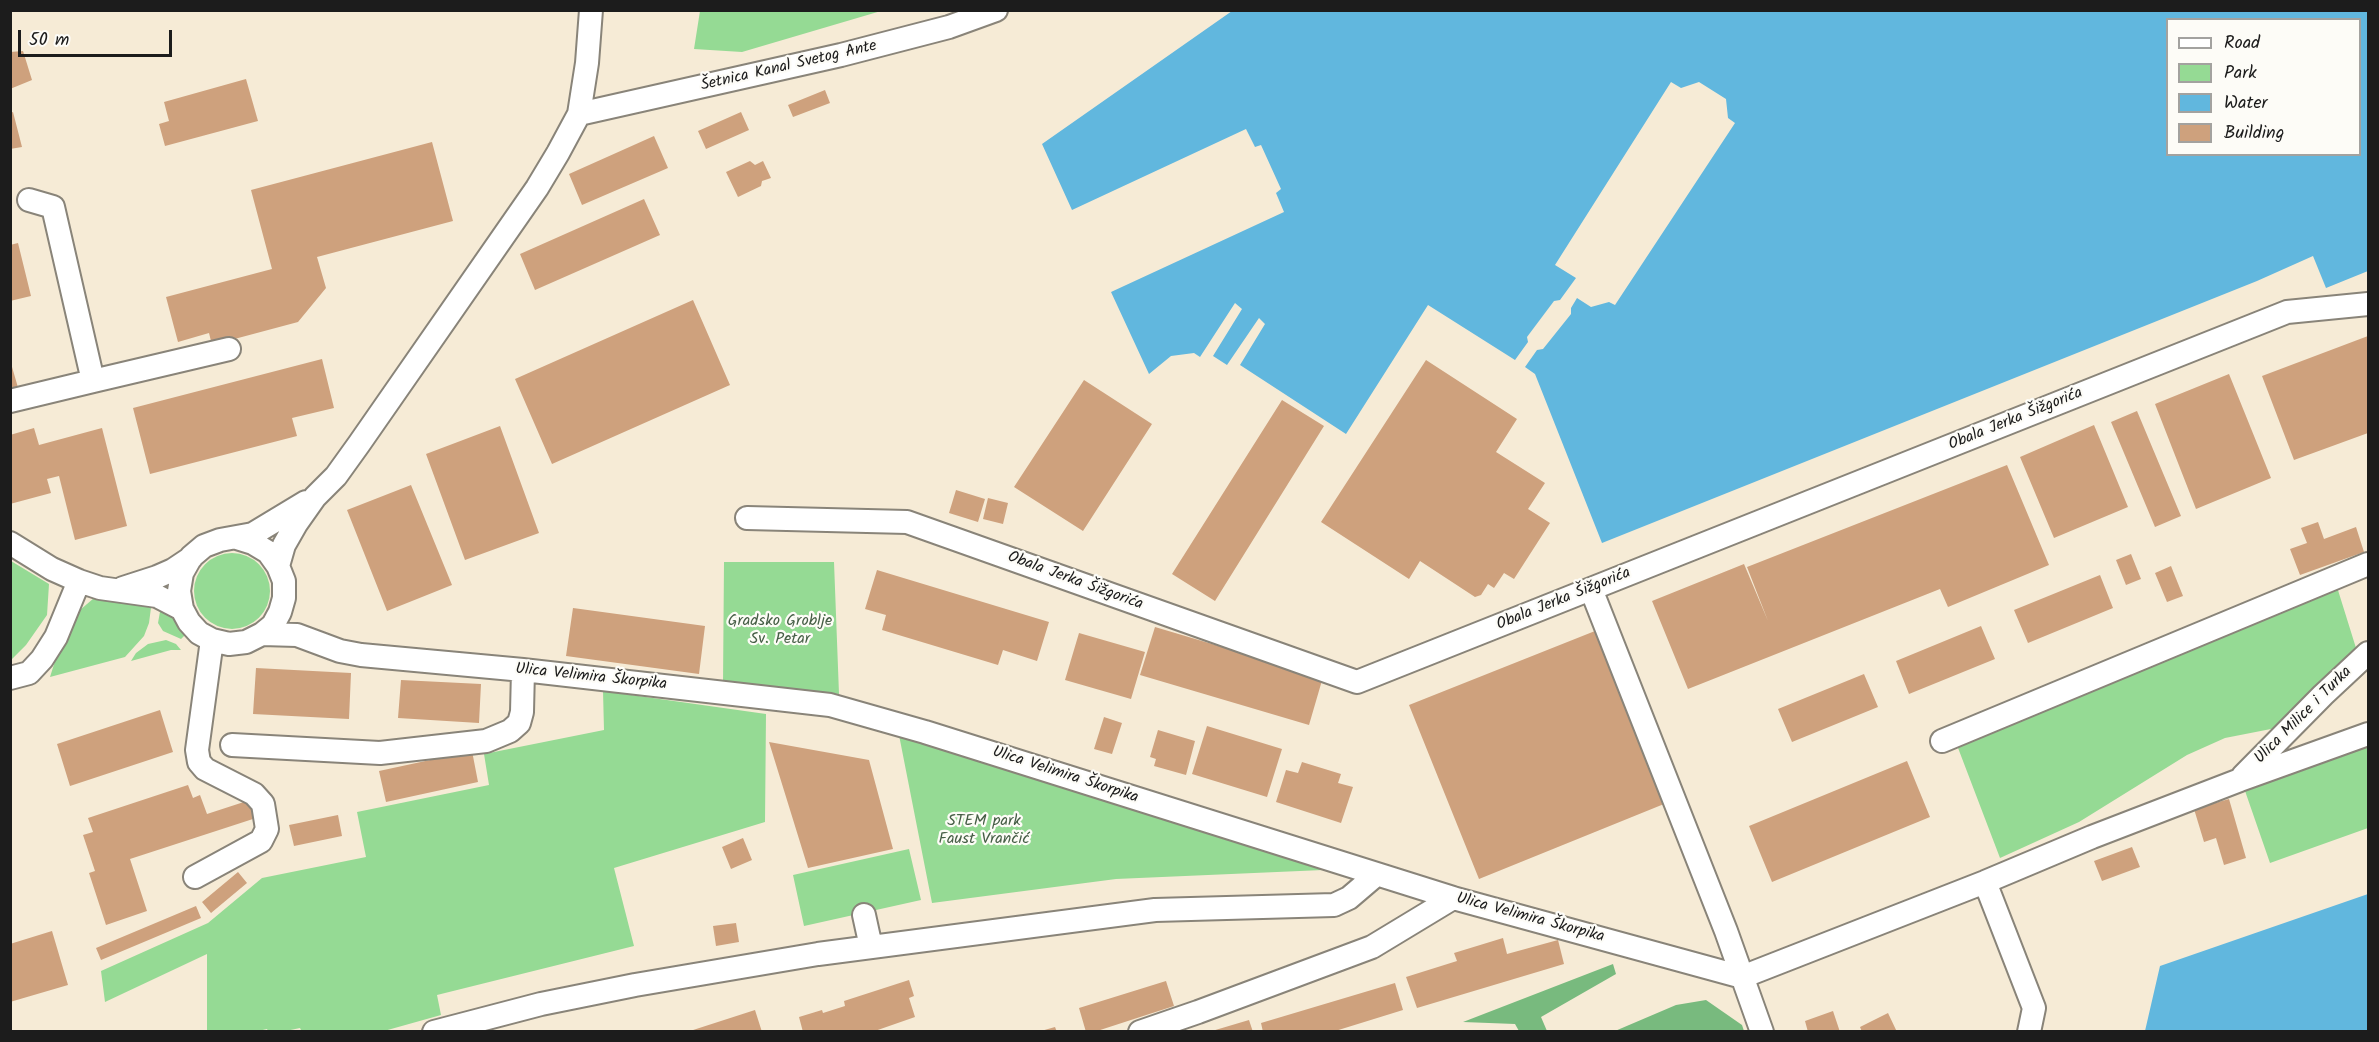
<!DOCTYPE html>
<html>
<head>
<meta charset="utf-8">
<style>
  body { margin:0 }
  #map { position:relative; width:2379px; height:1042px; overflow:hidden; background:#f6ebd6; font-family:Kalam,sans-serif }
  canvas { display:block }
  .frame { position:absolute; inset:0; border:12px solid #1c1c1c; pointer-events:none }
  .legend { position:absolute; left:2166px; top:18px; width:195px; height:138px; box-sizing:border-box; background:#fdfcf7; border:2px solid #a3a29f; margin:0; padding:8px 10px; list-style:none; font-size:18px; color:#1c1c1c }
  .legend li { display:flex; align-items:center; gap:12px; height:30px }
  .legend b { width:30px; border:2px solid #a3a29f }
  .scale { position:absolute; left:18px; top:30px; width:154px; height:27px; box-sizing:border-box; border:3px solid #1c1c1c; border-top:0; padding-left:8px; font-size:18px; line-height:21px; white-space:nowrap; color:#1c1c1c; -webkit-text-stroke:4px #fdfcf7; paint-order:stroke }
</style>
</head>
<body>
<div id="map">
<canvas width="2379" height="1042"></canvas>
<div class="frame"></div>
<ul class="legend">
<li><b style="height:8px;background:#fff"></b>Road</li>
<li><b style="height:16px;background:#95da94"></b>Park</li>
<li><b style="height:16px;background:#61b7de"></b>Water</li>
<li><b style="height:16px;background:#cea17d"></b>Building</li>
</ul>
<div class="scale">50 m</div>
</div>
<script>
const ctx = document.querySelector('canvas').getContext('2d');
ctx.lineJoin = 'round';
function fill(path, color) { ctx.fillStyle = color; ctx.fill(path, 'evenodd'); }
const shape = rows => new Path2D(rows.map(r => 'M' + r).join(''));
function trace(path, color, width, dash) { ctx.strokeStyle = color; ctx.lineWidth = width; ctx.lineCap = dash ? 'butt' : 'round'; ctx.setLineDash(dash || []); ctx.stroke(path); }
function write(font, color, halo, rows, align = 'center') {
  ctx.font = font + ' Kalam,sans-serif'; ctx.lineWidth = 4.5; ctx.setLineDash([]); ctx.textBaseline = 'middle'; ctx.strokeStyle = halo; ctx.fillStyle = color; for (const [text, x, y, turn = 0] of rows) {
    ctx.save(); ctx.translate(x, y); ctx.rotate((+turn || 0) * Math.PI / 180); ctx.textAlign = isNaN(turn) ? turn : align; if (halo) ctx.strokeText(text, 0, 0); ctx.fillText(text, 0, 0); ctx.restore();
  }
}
const green = shape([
  [700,11,700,10,881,11,742,52,694,49],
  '194 591a38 38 0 1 1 76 0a38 38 0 1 1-76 0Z',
  [11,561,49,584,47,615,26,645,11,660],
  [724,562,834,562,839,694,723,684],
  [2337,587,2356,648,2276,728,2225,738,2187,755,2079,822,2000,858,1955,740],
  [94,598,152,600,149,623,144,636,125,657,50,677,56,658,65,646,80,610],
  [161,606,168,609,188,632,181,639,163,631,158,623],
  [166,640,176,644,181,650,171,650,131,661,136,653,148,644],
  [603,691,766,714,765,822,614,868,634,946,437,995,441,1015,384,1031,302,1032,300,1028,281,1032,268,1031,267,1029,254,1032,207,1031,207,954,105,1002,101,971,208,923,262,878,366,857,357,812,489,785,484,754,604,730],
  [899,735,1085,795,1305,859,1323,870,1116,879,932,903],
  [2367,745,2368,828,2270,863,2244,788],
  [909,849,921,900,804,926,793,875]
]);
const forest = shape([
  [1613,964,1616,974,1541,1017,1547,1031,1519,1031,1515,1024,1463,1022],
  [1706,1000,1742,1025,1744,1031,1615,1031,1676,1005]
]);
const water = shape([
  [1232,11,2368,11,2368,271,2326,288,2313,256,2257,281,1602,543,1535,374,1525,367,1537,350,1543,349,1571,314,1571,308,1577,298,1591,307,1609,302,1615,305,1735,123,1728,118,1726,99,1699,82,1681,88,1671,82,1555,265,1576,278,1560,300,1554,301,1527,337,1528,342,1515,360,1428,305,1346,434,1240,365,1265,324,1259,318,1227,365,1213,356,1242,309,1235,303,1200,357,1194,353,1171,356,1149,374,1111,292,1284,212,1276,193,1281,189,1261,145,1255,147,1246,129,1072,210,1042,144],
  [2168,20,2360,20,2360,154,2168,154],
  [2368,894,2368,1031,2145,1031,2160,966]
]);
const building = shape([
  [23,51,32,80,10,89,10,52],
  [246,79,258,121,165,146,159,124,169,121,164,102],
  [825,90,830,103,793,117,788,105],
  [13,112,22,147,10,149,10,113],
  [741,112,749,130,706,149,698,131],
  [654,136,668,168,582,205,569,174],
  [432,142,453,221,317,257,326,288,298,322,212,345,209,333,178,342,166,297,272,269,251,190],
  [750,161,755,165,763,161,771,178,762,181,761,186,738,197,726,172],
  [644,199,660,235,535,290,520,254],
  [18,243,31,296,10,301,10,245],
  [693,300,730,385,552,464,515,379],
  [2368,336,2368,433,2294,460,2262,376],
  [322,359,334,408,292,418,297,436,150,474,133,408],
  [10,360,19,391,10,393],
  [1426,360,1517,419,1496,452,1545,483,1528,509,1550,523,1514,579,1504,573,1494,588,1488,584,1481,595,1475,597,1420,561,1409,579,1321,522],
  [2229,374,2271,478,2196,509,2155,404],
  [1084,380,1152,424,1083,531,1014,487],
  [1282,400,1324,426,1215,601,1172,574],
  [2137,411,2181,516,2155,527,2111,422],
  [2094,425,2128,507,2054,538,2020,457],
  [500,426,539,533,465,560,426,454],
  [34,428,39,445,102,428,127,526,75,540,59,476,47,479,51,493,10,504,10,435],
  [2007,465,2049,565,1948,607,1940,589,1688,689,1652,601,1744,564,1768,621,1747,567],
  [411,485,452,585,387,611,347,510],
  [956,490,985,499,978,522,949,513],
  [988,498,1008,503,1003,524,983,519],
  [2318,522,2324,539,2356,527,2364,552,2300,575,2290,549,2307,543,2301,528],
  [2131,554,2141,579,2126,585,2116,560],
  [2171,566,2183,596,2167,602,2155,573],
  [877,570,1049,622,1037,661,1003,650,998,665,882,630,886,615,865,609],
  [2100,575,2113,608,2028,643,2014,610],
  [573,608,705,626,699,674,566,656],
  [1981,626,1995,659,1909,694,1896,661],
  [1155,627,1323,677,1309,725,1140,675],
  [1595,631,1664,804,1479,879,1409,705],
  [1079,633,1145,652,1131,699,1065,680],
  [256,668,351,673,349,719,253,714],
  [1864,674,1878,707,1792,742,1778,709],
  [401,680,481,684,479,723,398,718],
  [160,710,173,752,70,786,57,744],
  [1104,717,1122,723,1112,754,1094,749],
  [1207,726,1282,749,1267,797,1192,774],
  [1158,730,1195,741,1186,775,1154,766,1156,759,1150,757],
  [769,742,869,760,893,849,808,868],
  [472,751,478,782,386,802,379,771],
  [1907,761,1930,817,1772,882,1749,826],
  [1302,762,1341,774,1338,783,1353,787,1341,823,1276,802,1286,770,1298,773],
  [188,785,193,798,200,795,207,814,250,800,256,818,130,859,147,911,106,925,89,873,95,871,83,835,93,832,88,818],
  [2229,799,2246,858,2224,865,2216,838,2204,842,2194,809],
  [338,815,342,836,294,846,289,825],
  [743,838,752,860,731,869,722,847],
  [2132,847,2140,867,2102,881,2094,861],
  [238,872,247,883,211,913,202,902],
  [196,906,201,918,101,960,96,948],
  [736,923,739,942,716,946,713,926],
  [52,931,68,985,10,1002,10,944],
  [1503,938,1507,954,1558,940,1564,964,1417,1008,1406,977,1457,961,1454,953],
  [909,980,914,996,909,998,915,1017,872,1032,803,1032,799,1017,822,1010,823,1013,845,1006,844,1001],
  [1166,981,1174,1006,1094,1032,1086,1032,1079,1008],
  [1395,983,1403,1010,1332,1032,1263,1032,1261,1023],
  [755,1010,762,1032,690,1032,690,1031],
  [1833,1011,1840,1032,1808,1032,1805,1021],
  [1888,1013,1897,1032,1862,1032,1860,1027],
  [1249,1020,1253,1032,1212,1032,1212,1031],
  [1055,1027,1057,1032,1042,1032,1041,1031]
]);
const minor = shape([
  [579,114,841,55,949,27,996,10],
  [93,381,229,349],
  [10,401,93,381,53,207,29,200],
  [747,518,907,522,1357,682,2287,312,2368,304],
  [237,538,253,543,268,552,278,566,284,581,284,598,280,612,273,625,262,634,246,642,229,644,212,640,199,633,189,622,182,609,179,591,182,573,191,557,204,546,220,540,253,534,306,502],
  [10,543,52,569,79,581,100,588,157,596,182,609],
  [278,566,284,545,296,524,315,497,336,476,359,444,537,188,558,153,579,114,587,63,591,10],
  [123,588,157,577,173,570,191,558],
  [1591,589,1726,931,1762,1032],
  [262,634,297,635,340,651,361,655,523,670,830,705,925,732,1453,898,1742,977],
  [10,678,29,673,42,659,56,637,79,581],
  [1942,741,2368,564],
  [232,745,380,753,486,741,510,731,519,723,522,712,523,670],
  [2243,776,2323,695,2368,653],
  [195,877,261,841,267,829,263,804,254,794,205,769,199,762,197,750,212,640],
  [1985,882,2034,1008,2029,1032],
  [864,915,871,947],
  [1742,977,1985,882,2092,837,2240,780,2368,734],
  [434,1032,541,1004,635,985,818,954,1155,910,1334,905,1349,898,1376,875],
  [1140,1032,1198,1012,1372,947,1453,898]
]);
const streetNames = [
  ["Šetnica Kanal Svetog Ante",789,67,-13],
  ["Obala Jerka Šižgorića",2016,420,-22],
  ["Obala Jerka Šižgorića",1075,582,20],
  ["Obala Jerka Šižgorića",1564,600,-22],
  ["Ulica Velimira Škorpika",591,678,6],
  ["Ulica Milice i Turka",2304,716,-45],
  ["Ulica Velimira Škorpika",1065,776,18],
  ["Ulica Velimira Škorpika",1530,919,15]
];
const parkNames = [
  ["Gradsko Groblje",780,622],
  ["Sv. Petar",780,640],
  ["STEM park",984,822],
  ["Faust Vrančić",984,840]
];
fill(green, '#95da94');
fill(forest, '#78ba7e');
fill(water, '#61b7de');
fill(building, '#cea17d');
trace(minor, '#898479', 26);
trace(minor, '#fff', 22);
write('16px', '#1c1c1c', '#fdfcf7', streetNames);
write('16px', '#465e46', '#fdfcf7', parkNames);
</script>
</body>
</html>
